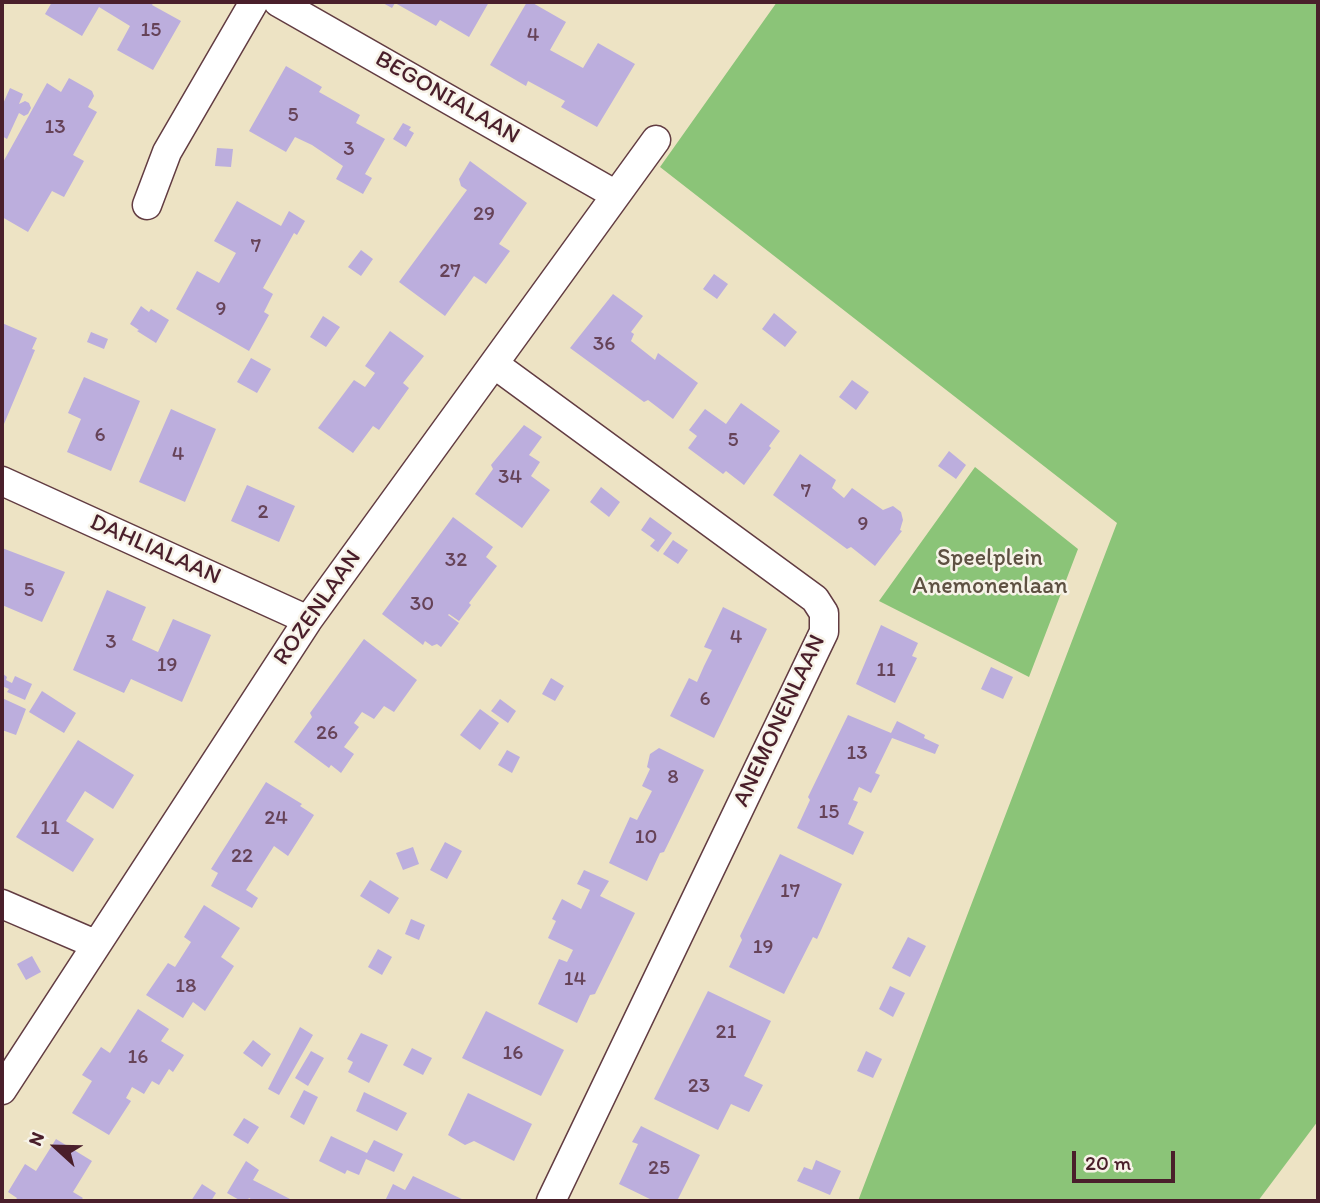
<!DOCTYPE html>
<html>
<head>
<meta charset="utf-8">
<style>
  body { margin:0 }
  #map { position:relative; width:1320px; height:1203px; overflow:hidden; background:#ede3c4; font-family:Itim,sans-serif }
  canvas { display:block }
  .frame { position:absolute; inset:0; border:4px solid #4a1f2b; pointer-events:none }
  .north { position:absolute; left:21px; top:1112px; width:70px; height:70px; -webkit-text-stroke:5px #f7f3e8; paint-order:stroke; rotate:292deg; font-size:19px; font-weight:700; line-height:28px; text-align:center; color:#4a1f2b }
  .north::after { content:''; display:block; margin:auto; width:24px; height:32px; background:#4a1f2b; clip-path:polygon(50% 0,100% 100%,50% 72%,0 100%) }
  .scale { position:absolute; left:1072px; top:1151px; width:103px; height:32px; box-sizing:border-box; border:4px solid #4a1f2b; border-top:0; padding-left:9px; font-size:21px; line-height:24px; white-space:nowrap; color:#4a1f2b; -webkit-text-stroke:5px #f7f3e8; paint-order:stroke }
</style>
</head>
<body>
<div id="map">
<canvas width="1320" height="1203"></canvas>
<div class="frame"></div>
<div class="north">N</div>
<div class="scale">20 m</div>
</div>
<script>
const ctx = document.querySelector('canvas').getContext('2d');
ctx.lineJoin = 'round';
function fill(path, color) { ctx.fillStyle = color; ctx.fill(path, 'evenodd'); }
const shape = rows => new Path2D(rows.map(r => 'M' + r).join(''));
function trace(path, color, width, dash) { ctx.strokeStyle = color; ctx.lineWidth = width; ctx.lineCap = dash ? 'butt' : 'round'; ctx.setLineDash(dash || []); ctx.stroke(path); }
function write(font, color, halo, rows, align = 'center') {
  ctx.font = font + ' Itim,sans-serif'; ctx.lineWidth = 5; ctx.setLineDash([]); ctx.textBaseline = 'middle'; ctx.strokeStyle = halo; ctx.fillStyle = color; for (const [text, x, y, turn = 0] of rows) {
    ctx.save(); ctx.translate(x, y); ctx.rotate((+turn || 0) * Math.PI / 180); ctx.textAlign = isNaN(turn) ? turn : align; if (halo) ctx.strokeText(text, 0, 0); ctx.fillText(text, 0, 0); ctx.restore();
  }
}
const green = shape([
  [777,2,1318,2,1318,1121,1258,1201,858,1201,1117,523,660,167],
  [975,467,1078,549,1029,677,879,601]
]);
const building = shape([
  [52,2,154,2,152,5,181,21,153,70,117,50,130,26,99,7,82,36,45,14],
  [381,2,489,2,469,37,440,20,436,26,395,3,392,8],
  [527,2,531,2,566,22,550,50,583,68,598,43,635,64,597,127,561,107,565,101,528,81,526,86,490,65],
  [286,66,322,87,319,92,360,115,356,123,385,139,365,174,372,178,363,194,336,179,343,166,312,145,295,137,286,152,249,131],
  [69,78,92,91,94,96,88,107,97,112,73,155,84,161,64,197,52,191,28,232,2,217,2,164,47,83,61,92],
  [10,88,23,94,19,104,25,101,29,103,31,108,28,114,24,116,19,113,7,139,2,136,2,106],
  [403,123,411,127,409,130,414,133,406,147,393,139],
  [217,148,233,149,231,167,215,166],
  [470,161,527,203,499,244,510,251,486,284,474,276,445,316,399,282,467,190,461,186,459,179],
  [237,201,281,226,289,211,305,221,297,235,294,233,263,288,273,294,264,312,269,315,249,351,176,309,197,271,219,283,236,253,214,241],
  [361,250,373,259,361,276,348,267],
  [714,274,728,284,717,299,703,289],
  [613,294,643,316,631,332,634,334,631,341,655,360,658,353,698,383,673,419,648,400,644,402,570,348],
  [141,306,149,312,151,309,169,320,156,343,137,331,139,330,130,324],
  [774,313,797,332,785,347,762,329],
  [323,316,340,327,326,347,310,337],
  [2,323,37,338,32,349,35,350,4,424,2,423],
  [390,331,424,356,403,383,409,388,379,430,373,426,353,453,318,428,354,380,365,387,375,373,365,366],
  [91,332,108,339,104,349,87,342],
  [251,358,271,369,257,393,237,382],
  [84,377,140,401,111,471,67,452,81,419,68,413],
  [852,380,869,392,856,410,839,397],
  [741,403,780,431,769,446,771,448,744,485,726,471,723,474,688,448,697,436,689,430,705,409,726,424],
  [171,409,216,429,185,502,139,482],
  [524,425,542,437,529,455,540,462,531,476,550,490,522,528,475,494,493,469,491,465],
  [949,451,966,465,956,479,938,466],
  [800,454,836,480,832,488,844,498,852,488,883,510,893,506,901,512,903,520,900,530,902,531,875,566,851,547,847,549,773,495],
  [247,485,295,506,279,542,231,521],
  [601,487,620,502,609,517,590,502],
  [453,517,493,547,486,557,497,566,469,603,471,605,459,621,449,614,448,615,459,623,441,647,437,644,432,646,425,641,423,645,382,614],
  [650,517,672,533,658,552,650,546,655,540,641,530],
  [673,540,688,550,678,564,663,554],
  [2,548,65,572,42,622,2,605],
  [107,590,146,607,132,640,158,652,173,619,211,635,182,702,131,679,124,693,73,670],
  [723,607,767,629,714,738,670,716,689,678,697,682,704,666,712,650,704,647],
  [881,625,918,643,912,656,917,658,895,703,856,684],
  [364,639,417,680,394,712,384,706,374,719,362,712,354,723,359,727,344,747,354,754,341,773,331,765,329,768,294,742,312,717,310,713],
  [991,667,1013,677,1003,699,981,689],
  [2,673,7,677,6,680,12,683,15,676,32,684,25,700,7,692,9,689,2,686],
  [551,678,564,686,555,701,542,694],
  [42,691,76,713,64,733,29,712],
  [2,698,26,709,16,735,2,730],
  [500,699,516,711,508,723,491,711],
  [480,709,499,723,480,750,460,735],
  [848,715,891,733,897,721,925,735,924,738,939,745,935,754,892,738,875,773,880,775,871,793,859,787,853,800,858,802,848,824,864,832,853,855,797,828,810,800,808,797],
  [78,740,134,775,113,809,85,791,66,821,94,839,73,872,16,837],
  [659,748,704,770,664,852,660,853,647,881,609,863,630,817,637,820,652,791,642,786,650,769,647,767,650,754],
  [507,750,520,757,512,773,498,765],
  [266,782,302,804,300,806,314,815,288,856,274,846,246,890,258,898,252,908,211,886,218,873,211,869],
  [445,842,462,851,447,879,430,870],
  [413,847,419,864,403,870,396,853],
  [780,854,842,884,817,939,813,937,784,994,729,967,742,940,740,936],
  [584,870,609,881,600,896,635,913,595,994,590,995,577,1023,538,1004,559,959,567,962,573,950,548,938,556,921,552,919,562,899,581,909,590,890,577,884],
  [370,880,399,898,389,914,360,896],
  [204,905,240,928,221,957,234,966,205,1011,193,1002,183,1018,146,995,168,963,175,967,191,942,184,937],
  [411,919,425,925,419,940,405,934],
  [908,937,926,946,910,977,892,968],
  [378,949,392,957,382,975,368,967],
  [32,956,41,972,26,980,17,964],
  [890,986,905,993,893,1017,879,1009],
  [708,991,771,1021,744,1076,763,1085,749,1112,731,1104,718,1130,654,1099],
  [138,1009,169,1029,161,1041,184,1055,173,1072,169,1069,159,1085,152,1081,144,1094,132,1087,126,1098,131,1101,109,1135,72,1113,92,1081,82,1075,101,1047,110,1053],
  [486,1011,564,1050,541,1096,462,1058],
  [300,1027,313,1035,279,1095,268,1089],
  [361,1033,388,1045,369,1083,348,1072,353,1062,347,1059],
  [253,1040,271,1054,262,1067,243,1053],
  [412,1048,432,1058,423,1075,403,1065],
  [311,1051,324,1058,308,1086,295,1078],
  [866,1051,882,1059,873,1078,857,1071],
  [304,1090,318,1097,304,1125,290,1117],
  [364,1092,407,1113,397,1131,356,1111],
  [468,1093,532,1124,514,1161,474,1141,465,1145,448,1135],
  [244,1118,259,1127,248,1144,233,1135],
  [641,1126,700,1155,677,1201,654,1201,619,1184,638,1144,632,1142],
  [331,1136,367,1153,374,1140,403,1154,394,1172,366,1159,359,1175,347,1170,345,1174,319,1161],
  [56,1139,92,1161,73,1192,83,1198,80,1201,15,1201,17,1198,8,1192,25,1164,36,1171],
  [816,1160,841,1171,830,1195,797,1181,804,1167,812,1170],
  [246,1161,259,1170,253,1180,290,1199,289,1201,254,1201,249,1198,247,1201,241,1201,227,1193],
  [413,1176,466,1201,385,1201,393,1184,405,1190],
  [202,1184,216,1193,211,1201,191,1201]
]);
const minor = shape([
  [278,2,616,195],
  [147,205,167,152,254,2],
  [494,364,815,599,824,613,824,632,551,1201],
  [2,481,308,620],
  [2,904,95,944],
  [2,1090,308,620,656,140]
]);
const numberNames = [
  ["15",151,31],
  ["4",533,36],
  ["5",293,116],
  ["13",55,128],
  ["3",349,150],
  ["29",484,215],
  ["7",256,247],
  ["27",450,272],
  ["9",221,310],
  ["36",604,345],
  ["6",100,436],
  ["5",733,441],
  ["4",178,455],
  ["34",510,478],
  ["7",806,492],
  ["2",263,513],
  ["9",863,525],
  ["32",456,561],
  ["5",29,591],
  ["30",422,605],
  ["4",736,638],
  ["3",111,643],
  ["19",167,666],
  ["11",886,671],
  ["6",705,700],
  ["26",327,734],
  ["13",857,754],
  ["8",673,778],
  ["15",829,813],
  ["24",276,819],
  ["11",50,829],
  ["10",646,838],
  ["22",242,857],
  ["17",790,892],
  ["19",763,948],
  ["14",575,980],
  ["18",186,987],
  ["21",726,1033],
  ["16",513,1054],
  ["16",138,1058],
  ["23",699,1087],
  ["25",659,1169]
];
const streetNames = [
  ["BEGONIALAAN",447,98,30],
  ["DAHLIALAAN",155,550,24],
  ["ROZENLAAN",318,608,-55],
  ["ANEMONENLAAN",780,721,-65]
];
const parkNames = [
  ["Speelplein",990,559],
  ["Anemonenlaan",990,587]
];
fill(green, '#8bc478');
fill(building, '#bcaedd');
trace(minor, '#623c42', 31);
trace(minor, '#fff', 28);
write('21px', '#664358', null, numberNames);
write('24px', '#4a1f2b', '#f7f3e8', streetNames);
write('24px', '#5e5142', '#f7f3e8', parkNames);
</script>
</body>
</html>
